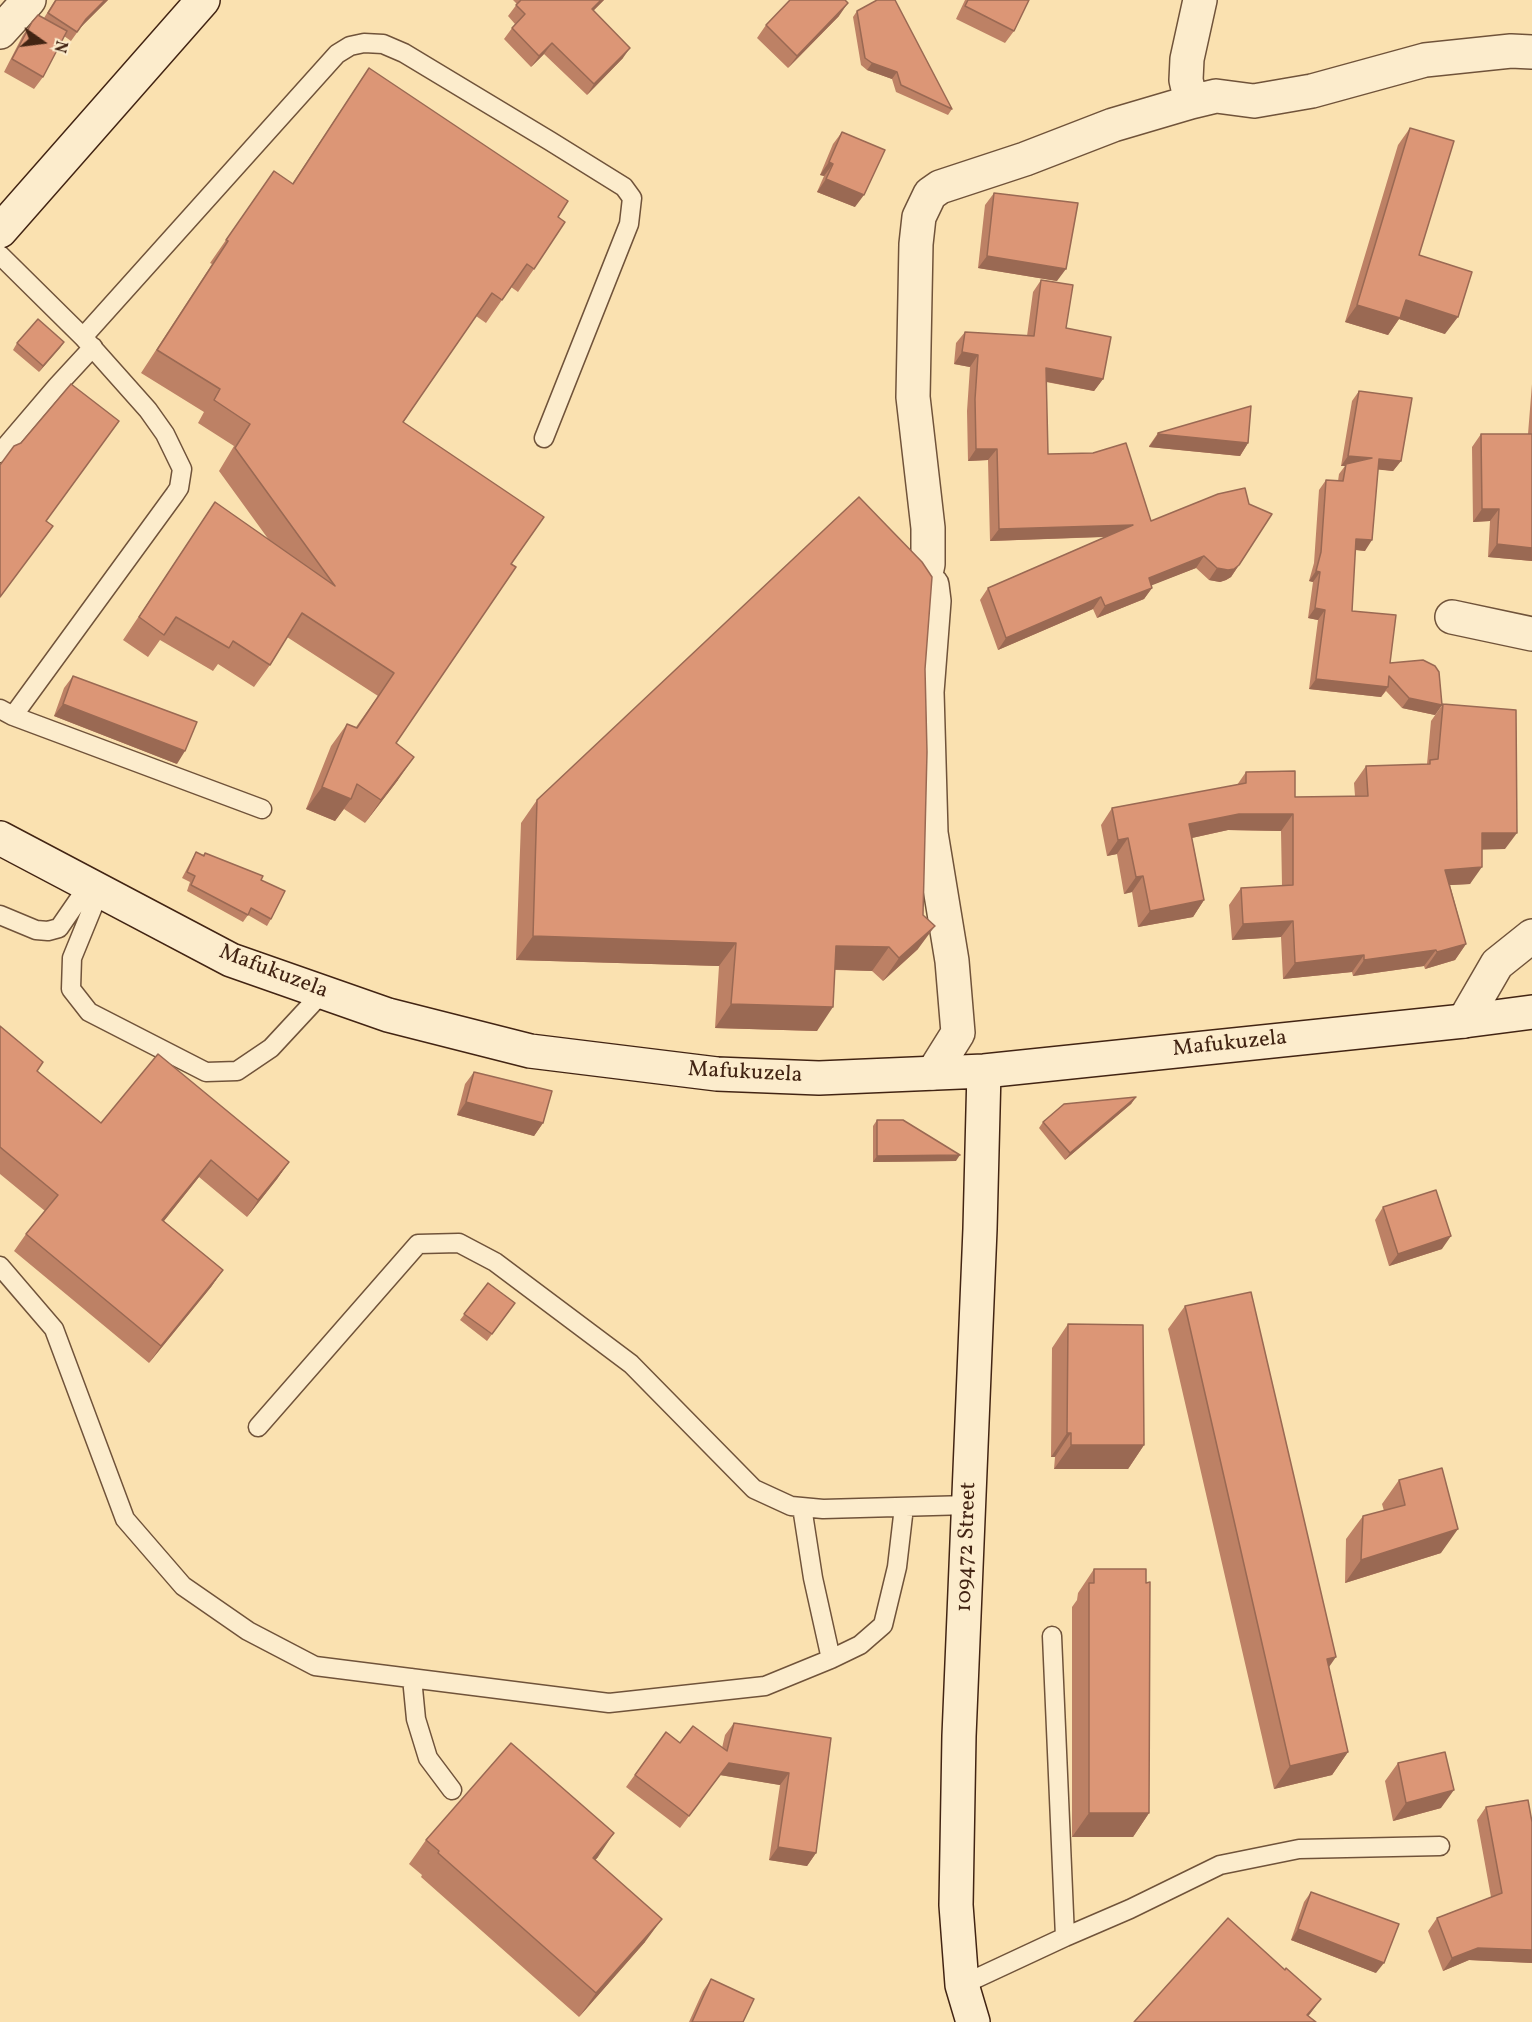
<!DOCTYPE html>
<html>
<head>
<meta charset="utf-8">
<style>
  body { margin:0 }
  #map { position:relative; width:1532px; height:2022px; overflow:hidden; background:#fae1b0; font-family:Vollkorn,serif }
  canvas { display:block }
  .north { position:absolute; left:12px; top:12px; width:60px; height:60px; -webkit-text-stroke:4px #fceccc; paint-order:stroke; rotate:104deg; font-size:16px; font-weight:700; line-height:24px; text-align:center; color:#422413 }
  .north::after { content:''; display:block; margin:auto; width:21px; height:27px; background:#422413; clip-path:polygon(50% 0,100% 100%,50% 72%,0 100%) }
</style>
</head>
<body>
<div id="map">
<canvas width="1532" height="2022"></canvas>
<div class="north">N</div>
</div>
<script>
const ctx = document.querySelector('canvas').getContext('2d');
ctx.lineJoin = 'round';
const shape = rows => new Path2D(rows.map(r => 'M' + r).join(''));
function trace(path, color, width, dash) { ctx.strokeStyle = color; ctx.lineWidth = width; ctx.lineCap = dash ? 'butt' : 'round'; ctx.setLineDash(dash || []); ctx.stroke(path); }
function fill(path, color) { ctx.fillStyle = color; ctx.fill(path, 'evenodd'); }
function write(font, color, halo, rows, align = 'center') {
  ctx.font = font + ' Vollkorn,serif'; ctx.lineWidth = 4.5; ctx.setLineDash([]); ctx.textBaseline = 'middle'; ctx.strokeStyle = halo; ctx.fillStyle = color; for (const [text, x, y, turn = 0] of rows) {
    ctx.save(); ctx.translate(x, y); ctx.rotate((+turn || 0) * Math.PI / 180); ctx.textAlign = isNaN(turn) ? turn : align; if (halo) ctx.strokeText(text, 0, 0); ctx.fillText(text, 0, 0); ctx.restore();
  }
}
const lane = shape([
  [0,255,83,337,148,410,165,434,182,469,179,488,175,494,13,716],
  [83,337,337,54,350,46,364,43,383,44,404,53,550,141,624,187,632,198,629,224,544,438],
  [0,453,57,386,93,347],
  [0,709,13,716,262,809],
  [99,892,72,958,71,989,89,1012,206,1072,237,1071,271,1048,323,992],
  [0,915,36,930,48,931,59,928,88,886],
  [0,1266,54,1329,125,1519,183,1586,248,1631,315,1666,609,1703,765,1686,831,1659,860,1645,883,1625,897,1567,904,1507],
  [258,1427,418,1244,459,1243,495,1262,631,1364,754,1489,791,1506,823,1509,969,1505],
  [802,1507,813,1578,831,1659],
  [1052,1636,1065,1937],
  [412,1678,416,1719,428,1758,452,1790],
  [962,1985,1065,1937,1130,1909,1220,1865,1299,1849,1440,1846]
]);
const street = shape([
  [1200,0,1187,59,1186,80,1191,102,1216,96,1254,101,1312,91,1425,60,1511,51,1532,52],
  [0,32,29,0],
  [1452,617,1532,634],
  [1464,1021,1497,964,1532,936],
  [933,1073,958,1033,952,961,931,833,927,692,934,601,932,585,924,583,928,564,928,528,913,397,916,244,919,217,930,194,940,187,1025,159,1113,125,1191,102]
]);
const secondary = shape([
  [0,231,203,0],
  [0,838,231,960,388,1015,530,1051,717,1074,819,1078,984,1071,1464,1021,1532,1012],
  [973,2022,962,1985,956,1905,959,1736,980,1229,984,1071]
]);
const wall = shape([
  [55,0,108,0,81,27,71,41,64,36,43,77,34,89,4,72,23,35,32,22,44,18],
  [513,0,604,0,593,11,623,58,587,95,544,54,531,67,504,39,515,24,508,16,517,4],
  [965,0,1029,0,1014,31,1005,43,956,19],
  [857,11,952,109,948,115,896,92,892,79,867,70,861,65,853,17],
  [839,16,788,68,757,38,766,25],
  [369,68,558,217,534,269,518,292,511,287,486,323,476,316,403,422,511,564,396,743,398,780,365,823,344,809,335,821,306,809,331,746,347,724,356,727,378,696,287,637,270,665,254,687,218,664,213,671,160,640,148,657,123,640,215,502,269,540,219,471,234,446,198,423,204,412,141,373,212,264,210,263,274,171,292,184],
  [1410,128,1419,255,1445,334,1399,319,1388,335,1345,322,1398,145],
  [842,132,855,207,817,192,824,176,820,175,833,144],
  [994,193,1057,281,978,268,985,205],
  [1041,280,1066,328,1103,379,1094,391,1046,382,1048,454,1151,521,1239,565,1231,577,1226,580,1220,582,1209,580,1196,568,1151,585,1152,588,1144,599,1097,618,1093,609,998,650,980,600,988,588,1105,537,990,541,988,460,968,461,967,411,970,367,954,364,956,343,965,332,1027,336,1033,292],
  [64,342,39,372,13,350,17,343],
  [1532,384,1532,561,1488,557,1490,521,1473,522,1472,447,1481,434,1528,434],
  [1359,391,1401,461,1393,471,1378,469,1365,551,1355,550,1352,611,1390,663,1442,705,1435,715,1402,708,1386,691,1381,697,1309,689,1318,620,1308,618,1313,582,1309,581,1314,563,1319,490,1326,480,1338,481,1339,474,1345,466,1341,466,1352,401],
  [1158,433,1248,443,1240,456,1149,447,1149,446],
  [925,669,918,949,883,981,872,971,835,970,817,1031,715,1028,719,966,516,960,521,823,537,800],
  [73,676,177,764,54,716,64,688],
  [1443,704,1505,849,1482,849,1470,884,1450,885,1466,944,1455,960,1425,969,1424,966,1353,976,1352,972,1283,979,1281,937,1232,940,1229,905,1241,888,1282,886,1281,831,1228,830,1192,838,1204,900,1193,917,1138,927,1132,892,1124,894,1117,854,1107,856,1101,825,1112,808,1237,785,1246,772,1295,797,1355,796,1354,783,1366,766,1427,764,1431,721],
  [196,852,203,855,205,853,261,880,271,919,267,926,248,915,243,922,187,891,190,882,182,878,192,859],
  [0,1026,37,1071,101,1123,289,1162,277,1179,247,1217,199,1177,164,1221,223,1270,211,1287,149,1363,14,1251,26,1234,45,1211,0,1174],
  [474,1072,543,1123,534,1136,457,1115,465,1084],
  [1136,1097,1131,1104,1065,1160,1039,1128,1043,1122],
  [877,1120,956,1161,873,1162,873,1126],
  [1383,1207,1442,1249,1389,1266,1375,1220],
  [488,1283,515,1303,487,1341,460,1320],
  [1185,1306,1329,1667,1348,1752,1332,1775,1274,1789,1168,1329],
  [1068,1324,1144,1445,1128,1469,1054,1469,1055,1457,1051,1457,1052,1348],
  [1399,1480,1441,1553,1345,1583,1346,1539,1363,1516,1384,1511,1382,1504],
  [1094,1569,1149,1813,1133,1837,1072,1837,1072,1607,1077,1600,1078,1593],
  [734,1723,831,1738,816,1853,807,1866,769,1860,780,1785,720,1775,680,1828,626,1787,666,1732,680,1743,722,1748,725,1735],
  [1398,1763,1441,1808,1393,1821,1385,1781],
  [1486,1807,1532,1822,1532,1963,1469,1960,1443,1971,1428,1931,1437,1918,1491,1897,1477,1820],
  [426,1840,598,1857,595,1860,645,1942,579,2017,421,1877,422,1875,409,1864],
  [1311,1892,1376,1973,1291,1940,1304,1902],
  [711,1979,743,2022,689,2022,703,1991]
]);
const shadedWall = shape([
  [105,0,108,0,80,28,86,19],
  [601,0,604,0,584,20,592,9],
  [848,3,839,16,788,68,797,56],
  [552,43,544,54,531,67,539,56],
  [630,48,623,58,587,95,594,84],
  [872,63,897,72,892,79,867,70],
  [829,162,833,164,824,176,820,175],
  [826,179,864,195,855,207,817,192],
  [987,256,1066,269,1057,281,978,268],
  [1406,300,1458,317,1445,334,1399,319,1388,335,1345,322,1357,305],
  [64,342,60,348,39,372,43,366],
  [962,352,978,355,970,367,954,364],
  [1046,368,1103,379,1094,391,1038,380],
  [1158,434,1248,443,1240,456,1149,447],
  [976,449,997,449,988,460,968,461],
  [1348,456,1372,458,1346,464,1345,466,1341,466],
  [1379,459,1401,461,1393,471,1372,469],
  [1482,509,1499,509,1490,521,1473,522],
  [1133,525,1125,536,990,541,999,529],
  [1356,539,1372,540,1365,551,1349,549],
  [1497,544,1532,548,1532,561,1488,557],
  [1204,556,1196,568,1140,590,1149,578],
  [1239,565,1231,577,1226,580,1220,582,1209,580,1217,568],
  [1316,571,1320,572,1313,582,1309,581],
  [1152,588,1144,599,1097,618,1105,606],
  [1101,597,1093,609,998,650,1006,638],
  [1315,608,1325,610,1318,620,1308,618],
  [1316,679,1388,687,1381,697,1309,689],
  [1409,698,1442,705,1435,715,1402,708],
  [63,704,185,751,177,764,54,716],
  [414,757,398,780,365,823,381,800],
  [322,787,351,799,335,821,306,809],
  [1239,814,1293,814,1281,831,1228,830,1178,841,1189,824],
  [1482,833,1517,833,1505,849,1470,850],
  [1128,838,1117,854,1107,856,1118,840],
  [1482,867,1470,884,1434,886,1445,870],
  [1143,876,1132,892,1124,894,1136,877],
  [1204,900,1193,917,1138,927,1150,911],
  [1293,921,1281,937,1232,940,1243,924],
  [935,926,918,949,883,981,899,958],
  [533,936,736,943,719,966,516,960],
  [1466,944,1455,960,1425,969,1437,952],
  [836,946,889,947,872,971,819,969],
  [1436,950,1424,966,1353,976,1364,960],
  [1364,955,1352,972,1283,979,1295,963],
  [731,1004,833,1007,817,1031,715,1028],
  [1136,1097,1131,1104,1065,1160,1070,1153],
  [466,1102,543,1123,534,1136,457,1115],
  [960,1155,956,1161,873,1162,877,1156],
  [211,1160,199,1177,151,1237,162,1220],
  [289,1162,277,1179,247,1217,258,1200],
  [1451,1236,1442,1249,1389,1266,1398,1254],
  [223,1270,211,1287,149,1363,161,1346],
  [1067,1433,1071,1433,1055,1457,1051,1457],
  [1071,1445,1144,1445,1128,1469,1054,1469],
  [1458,1529,1441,1553,1345,1583,1361,1560],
  [1336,1657,1320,1680,1327,1659],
  [1348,1752,1332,1775,1274,1789,1290,1766],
  [729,1763,789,1773,780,1785,720,1775,680,1828],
  [1454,1790,1441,1808,1393,1821,1406,1803],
  [1089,1813,1149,1813,1133,1837,1072,1837],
  [614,1833,598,1857,576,1882,593,1858],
  [778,1847,816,1853,807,1866,769,1860],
  [662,1919,645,1942,579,2017,596,1993],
  [1298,1929,1384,1963,1376,1973,1291,1940],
  [1478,1948,1532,1950,1532,1963,1469,1960,1443,1971,1452,1958],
  [1321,1999,1310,2014,1303,2022,1307,2015]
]);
const building = shape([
  [56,0,105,0,86,19,77,32,48,13,56,0],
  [521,0,601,0,592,9,630,48,594,84,552,43,539,56,512,28,525,14,516,5,521,0],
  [790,0,845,0,848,3,797,56,766,25,790,0],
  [877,0,895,0,952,109,901,85,897,72,872,63,865,58,857,11,877,0],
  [968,0,1029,0,1014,31,965,6,968,0],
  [38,15,67,31,43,77,12,59,32,22,38,15],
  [369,68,568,201,558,217,565,222,534,269,527,264,502,300,492,293,403,422,544,517,511,564,516,567,396,743,414,757,381,800,357,784,351,799,322,787,347,724,357,728,394,673,302,613,270,665,233,641,229,648,176,617,164,635,139,617,215,502,335,586,235,448,250,424,214,400,220,389,157,350,228,241,226,240,274,171,293,184,369,68],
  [1410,128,1454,141,1419,255,1472,272,1458,317,1406,300,1400,318,1357,305,1410,128],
  [842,132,885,150,864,195,826,179,833,164,829,162,842,132],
  [994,193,1078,203,1066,269,987,256,994,193],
  [1041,280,1073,285,1066,328,1111,337,1103,379,1046,368,1048,454,1093,453,1126,443,1151,521,1218,494,1245,488,1249,504,1272,514,1239,565,1234,569,1228,570,1217,568,1204,556,1149,578,1152,588,1105,606,1101,597,1006,638,988,588,1133,525,999,529,997,449,976,449,975,399,978,355,962,352,965,332,1034,336,1041,280],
  [38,319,64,342,43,366,17,343,38,319],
  [71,384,119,421,46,521,53,526,0,597,0,465,14,446,21,443,71,384],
  [1359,391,1412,398,1401,461,1379,459,1372,540,1356,539,1352,611,1396,615,1390,663,1423,660,1435,666,1439,672,1442,705,1409,698,1389,676,1388,687,1316,679,1325,610,1315,608,1320,572,1316,571,1321,552,1326,480,1343,481,1346,464,1372,458,1348,456,1359,391],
  [1251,406,1248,443,1158,434,1158,433,1251,406],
  [1481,434,1532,434,1532,548,1497,544,1499,509,1482,509,1481,434],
  [859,497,922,562,932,577,925,669,927,752,923,915,935,926,899,958,889,947,836,946,833,1007,731,1004,736,943,533,936,537,800,859,497],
  [73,676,197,722,185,751,63,704,73,676],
  [1443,704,1516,710,1517,833,1482,833,1482,867,1445,870,1466,944,1437,952,1436,950,1364,960,1364,955,1295,963,1293,921,1243,924,1241,888,1293,885,1293,814,1239,814,1189,824,1204,900,1150,911,1143,876,1136,877,1128,838,1118,840,1112,808,1246,783,1246,772,1295,771,1295,797,1368,796,1366,766,1430,764,1430,760,1438,759,1443,704],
  [196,852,204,856,205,853,263,876,261,880,285,891,271,919,251,908,248,915,191,885,195,876,187,872,196,852],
  [0,1026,43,1062,37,1071,101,1123,158,1054,289,1162,258,1200,211,1160,162,1220,223,1270,161,1346,26,1234,58,1195,0,1147,0,1026],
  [474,1072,552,1091,543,1123,466,1102,474,1072],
  [1136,1097,1070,1153,1043,1122,1064,1104,1136,1097],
  [877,1120,903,1120,960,1155,877,1156,877,1120],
  [1436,1190,1451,1236,1398,1254,1383,1207,1436,1190],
  [488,1283,515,1303,492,1334,464,1314,488,1283],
  [1251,1292,1336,1657,1327,1659,1348,1752,1290,1766,1185,1306,1251,1292],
  [1068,1324,1143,1325,1144,1445,1071,1445,1071,1433,1067,1433,1068,1324],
  [1442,1468,1458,1529,1361,1560,1363,1516,1405,1505,1399,1480,1442,1468],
  [1094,1569,1146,1569,1146,1583,1150,1582,1149,1813,1089,1813,1089,1583,1094,1583,1094,1569],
  [734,1723,831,1738,816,1853,778,1847,789,1773,729,1763,689,1816,635,1775,666,1732,680,1743,693,1726,727,1751,734,1723],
  [511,1743,614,1833,593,1858,662,1919,596,1993,438,1853,439,1851,426,1840,511,1743],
  [1445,1752,1454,1790,1406,1803,1398,1763,1445,1752],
  [1528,1800,1532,1822,1532,1950,1478,1948,1452,1958,1437,1918,1502,1893,1486,1807,1528,1800],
  [1311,1892,1399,1924,1384,1963,1298,1929,1311,1892],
  [1228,1918,1285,1970,1286,1968,1321,1999,1307,2015,1316,2022,1134,2022,1228,1918],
  [711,1979,754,1999,743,2022,692,2022,711,1979]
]);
const streetNames = [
  ["Mafukuzela",273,973,21],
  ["Mafukuzela",1230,1045,-6],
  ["Mafukuzela",745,1074,3],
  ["109472 Street",968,1547,-88]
];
trace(lane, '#70533a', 21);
trace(street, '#70533a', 36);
trace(secondary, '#422413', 36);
trace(lane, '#fceccc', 18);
trace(street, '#fceccc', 33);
trace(secondary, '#fceccc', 33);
fill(wall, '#bd8165');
fill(shadedWall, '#9a6953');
fill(building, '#dc9676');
trace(building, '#9a6953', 1.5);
write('22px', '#422413', '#fceccc', streetNames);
</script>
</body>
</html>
